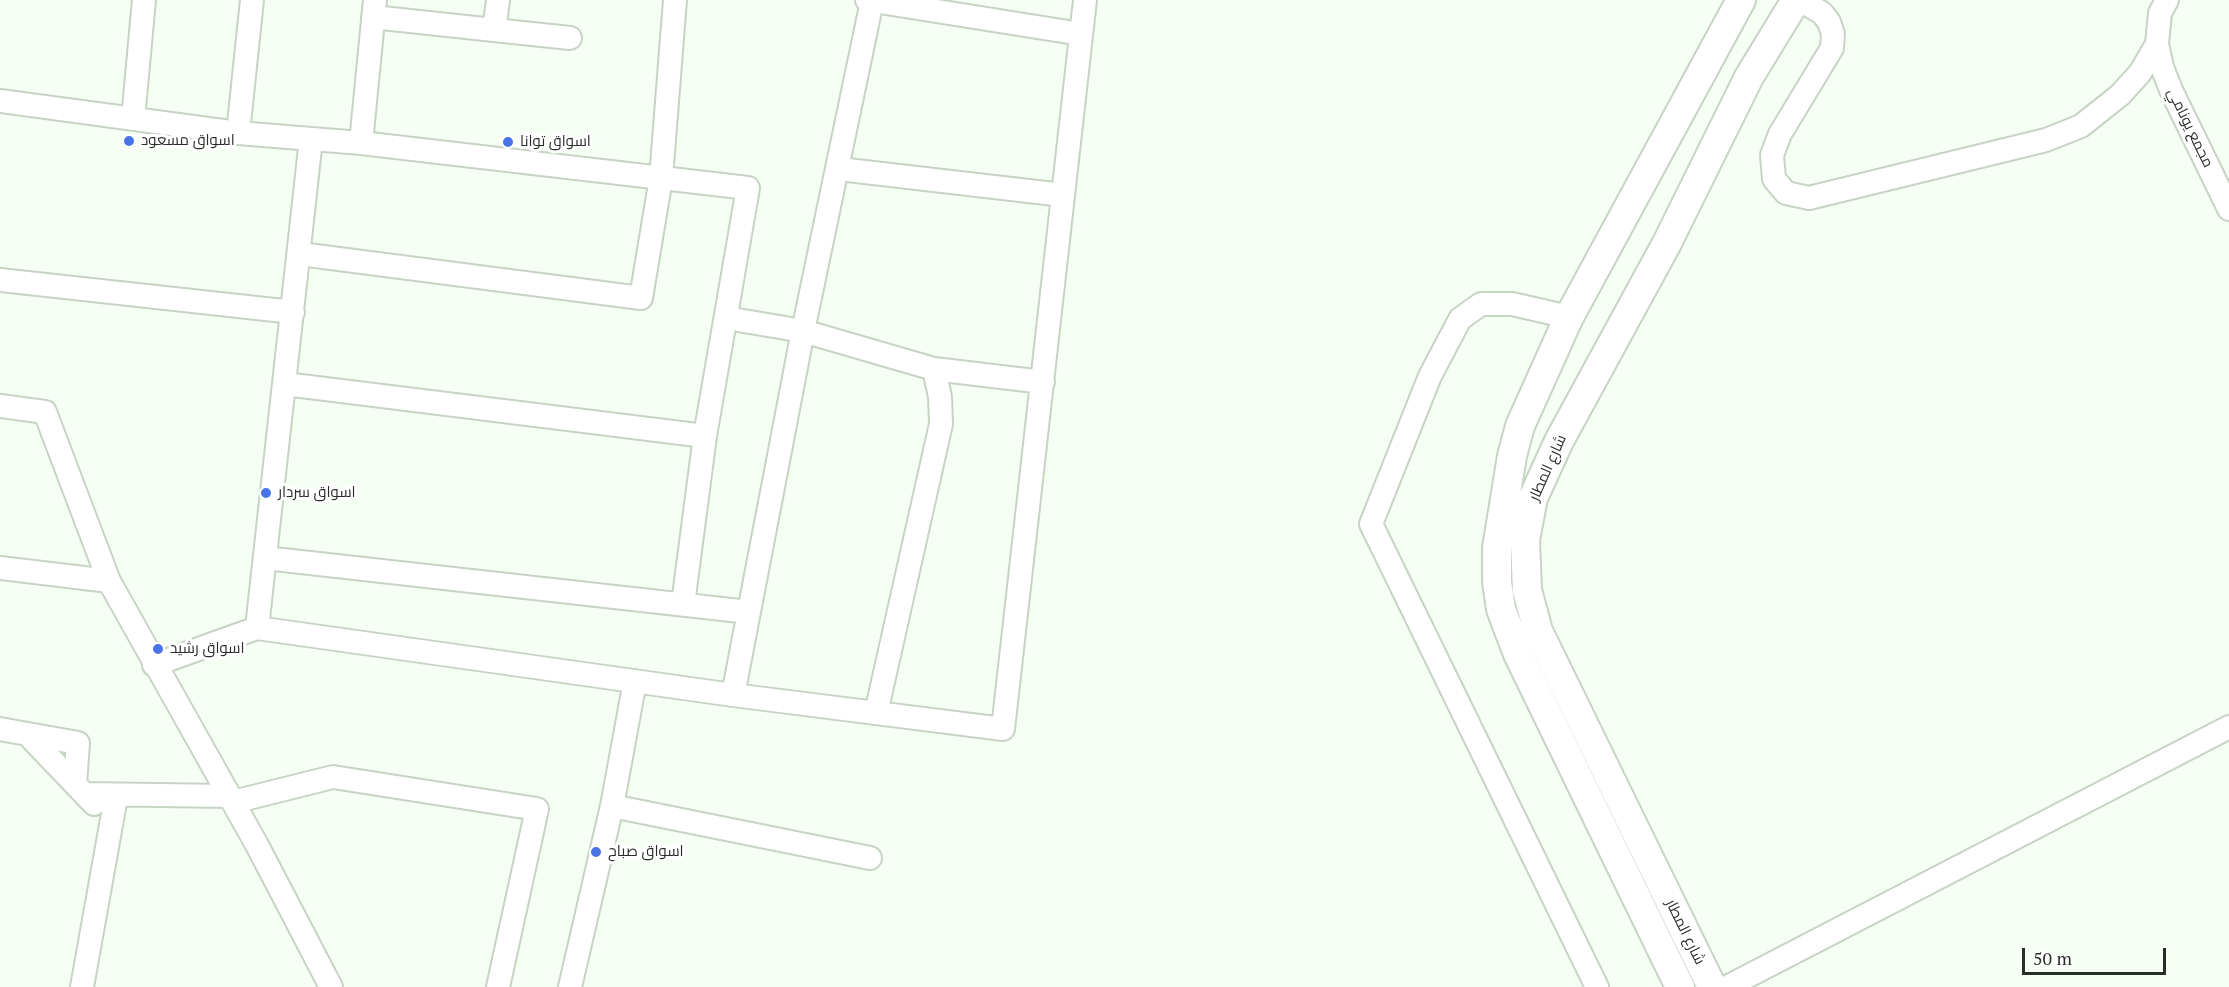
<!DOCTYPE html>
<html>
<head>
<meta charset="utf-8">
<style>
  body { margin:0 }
  #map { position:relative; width:2229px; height:987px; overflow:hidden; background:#f6fff4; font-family:"PT Serif",serif }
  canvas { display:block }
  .scale { position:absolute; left:2022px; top:948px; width:144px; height:27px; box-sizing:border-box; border:3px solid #282d27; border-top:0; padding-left:8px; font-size:18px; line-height:21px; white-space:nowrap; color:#282d27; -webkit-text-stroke:4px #fff; paint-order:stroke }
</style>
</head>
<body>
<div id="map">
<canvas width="2229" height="987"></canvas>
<div class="scale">50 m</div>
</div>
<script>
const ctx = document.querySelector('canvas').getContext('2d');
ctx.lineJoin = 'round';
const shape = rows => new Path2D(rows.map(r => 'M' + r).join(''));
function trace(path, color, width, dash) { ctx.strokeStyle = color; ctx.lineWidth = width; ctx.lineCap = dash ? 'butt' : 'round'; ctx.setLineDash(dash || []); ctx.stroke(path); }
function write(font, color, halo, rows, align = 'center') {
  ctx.font = font + ' "PT Serif",Cairo,serif'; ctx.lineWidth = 6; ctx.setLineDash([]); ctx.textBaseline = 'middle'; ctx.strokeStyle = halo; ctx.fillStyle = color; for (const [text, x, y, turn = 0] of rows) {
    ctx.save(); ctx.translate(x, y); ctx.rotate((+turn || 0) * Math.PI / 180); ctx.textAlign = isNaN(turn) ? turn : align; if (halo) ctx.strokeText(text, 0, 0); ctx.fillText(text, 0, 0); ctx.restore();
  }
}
const minor = shape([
  [867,0,1081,34],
  [1800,0,1822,13,1829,22,1833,34,1832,48,1780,134,1772,155,1774,179,1786,193,1809,198,2046,140,2081,126,2120,95,2140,73,2157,44,2160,13,2167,0],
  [373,17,494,30,498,0],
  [494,30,570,38],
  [2157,44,2162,67,2171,90,2229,209],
  [0,101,238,133,361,143,748,188,705,436,683,604],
  [133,119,144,0],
  [238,133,252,0],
  [361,143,375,0],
  [839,169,1063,195],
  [300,254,641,298,661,178,675,0],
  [0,280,293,312],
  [1569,317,1512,304,1481,304,1460,319,1430,376,1371,524,1597,987],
  [726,318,803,331,934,369,940,397,941,424,876,713],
  [934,369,1043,382],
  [285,384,705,436],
  [0,406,45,412,109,581,257,845,331,987],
  [265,558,749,612],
  [0,568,109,581],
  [257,628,311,139],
  [154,665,257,628,733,695,1003,729,1085,0],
  [733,695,803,331,872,1],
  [0,729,78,743,75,784],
  [27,734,94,804],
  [85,794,230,796],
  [233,802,333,777,537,809,498,987],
  [612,806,870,858],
  [82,987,116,797],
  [570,987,612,806,635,681],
  [1727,987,2229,727]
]);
const major = shape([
  [1680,987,1518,654,1501,609,1497,582,1497,548,1512,456,1520,426,1569,317,1741,0],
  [1712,987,1538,631,1527,590,1525,540,1533,498,1559,441,1667,243,1749,77,1796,0]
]);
const markers = [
  [129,141,6,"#4974e7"],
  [508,142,6,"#4974e7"],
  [266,493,6,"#4974e7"],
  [158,649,6,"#4974e7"],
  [596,852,6,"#4974e7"]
];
const streetNames = [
  ["مجمع يونامي",2190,128,64],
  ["شارع المطار",1548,468,-66],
  ["شارع المطار",1685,932,64]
];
const poiNames = [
  ["اسواق مسعود",141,141],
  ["اسواق توانا",520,142],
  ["اسواق سردار",278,493],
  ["اسواق رشيد",170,649],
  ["اسواق صباح",608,852]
];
trace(minor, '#c6d4c3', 26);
trace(major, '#c6d4c3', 32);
trace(minor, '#fff', 22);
trace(major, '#fff', 28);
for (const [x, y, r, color] of markers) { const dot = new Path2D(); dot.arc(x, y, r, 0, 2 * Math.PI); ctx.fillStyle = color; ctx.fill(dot); trace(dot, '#fff', 2); }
write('15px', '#282d27', '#fff', streetNames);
write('15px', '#282d27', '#fff', poiNames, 'left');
</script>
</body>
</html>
